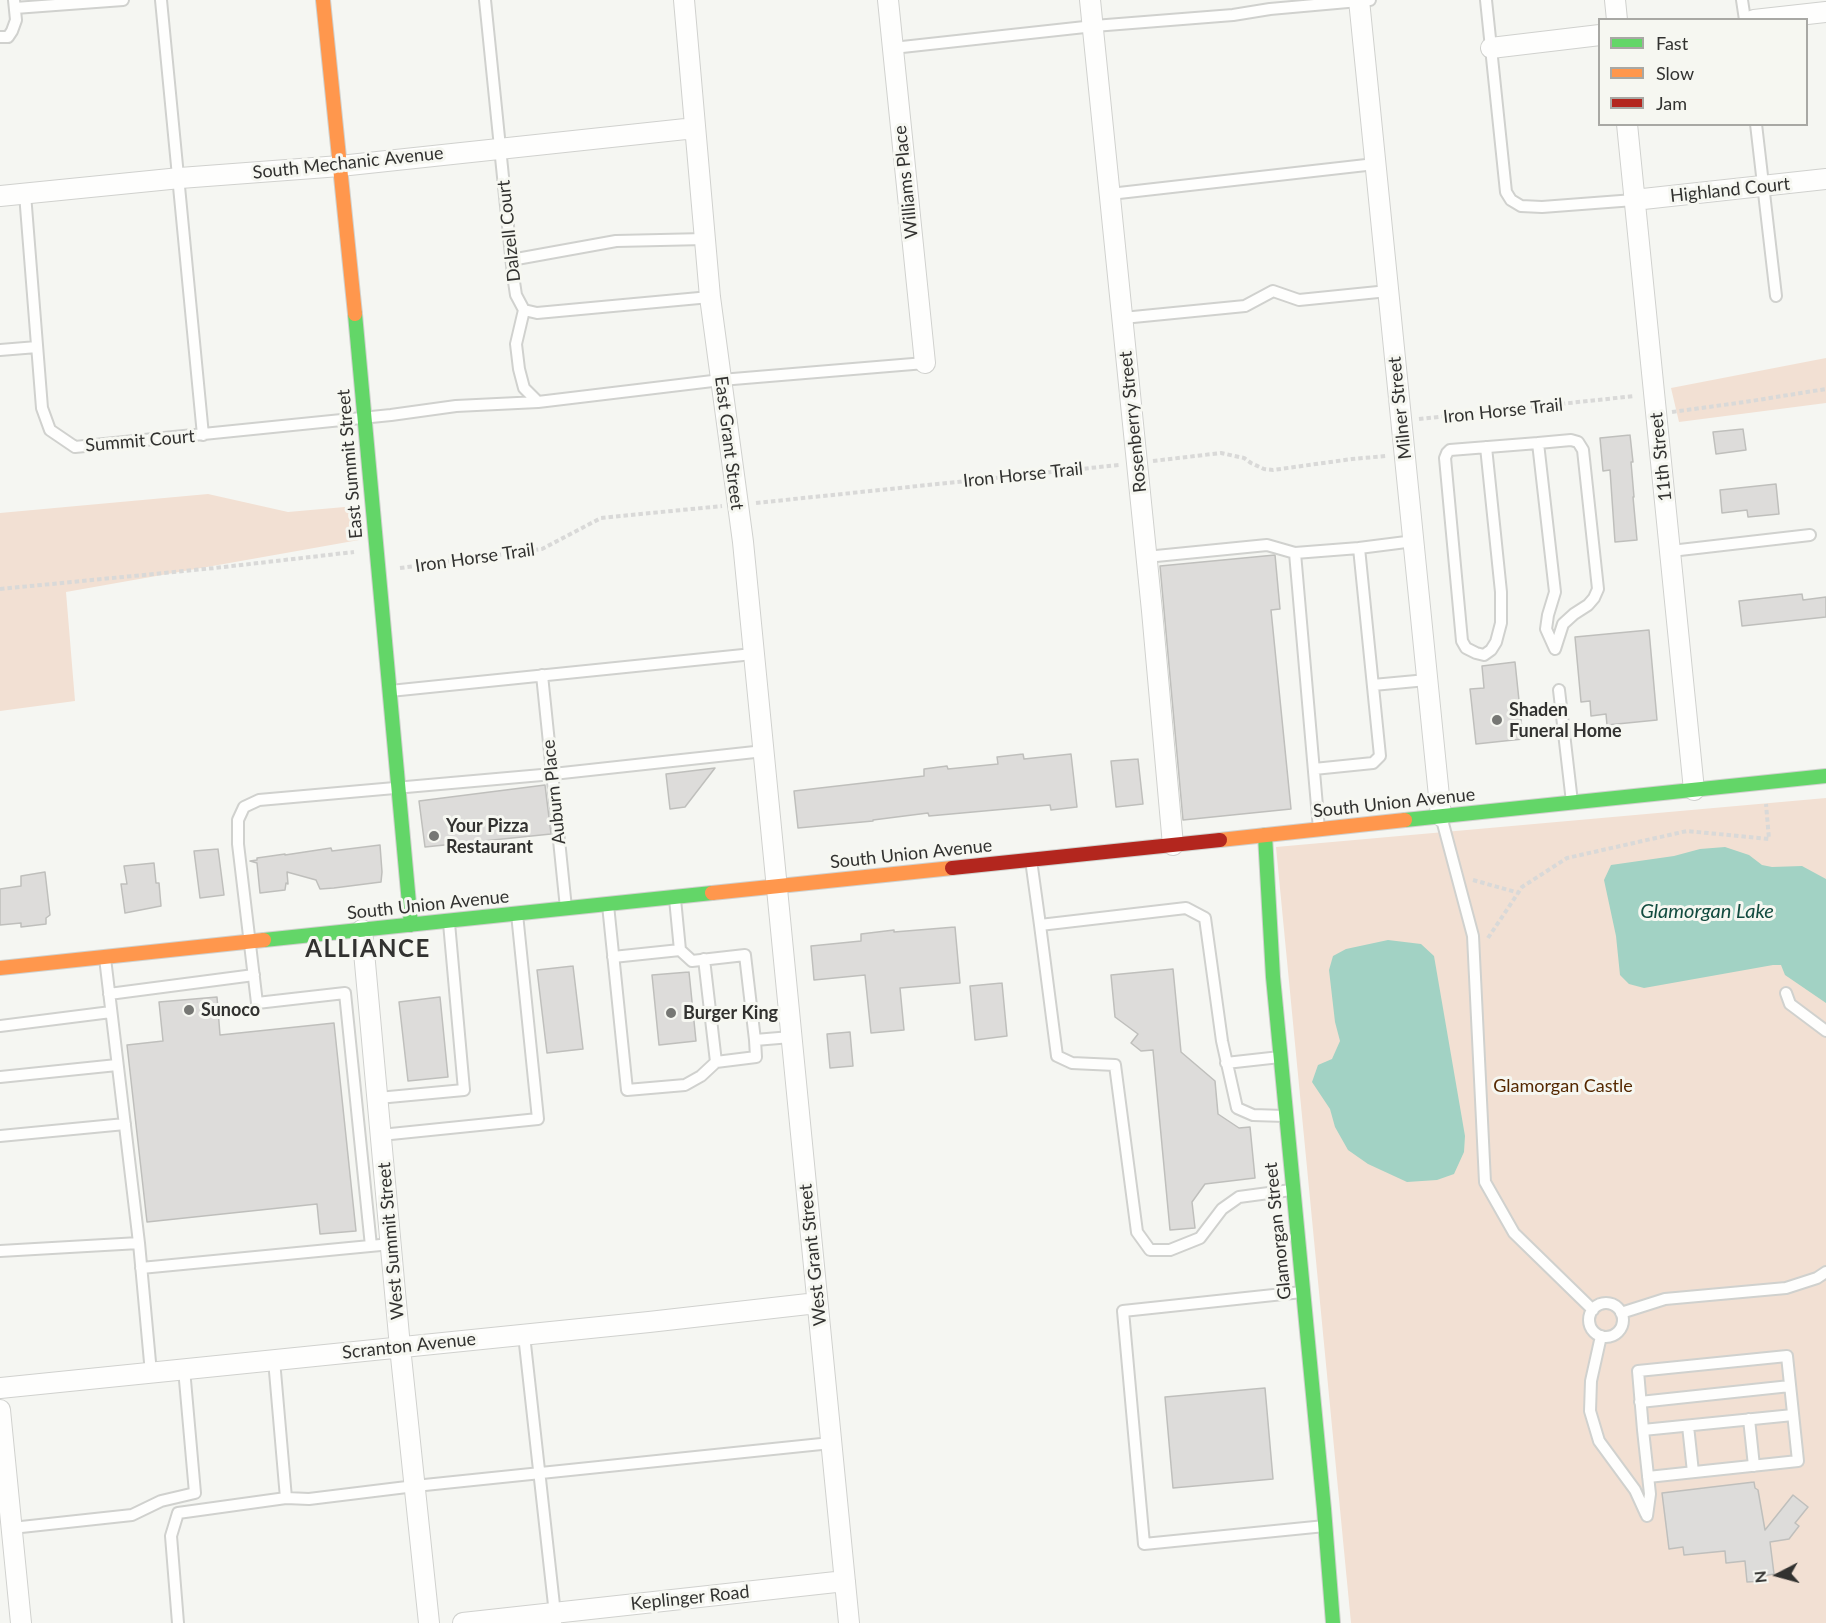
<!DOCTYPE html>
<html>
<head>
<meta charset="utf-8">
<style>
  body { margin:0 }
  #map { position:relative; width:1826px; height:1623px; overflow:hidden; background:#f5f6f2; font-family:Lato,sans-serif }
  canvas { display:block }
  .legend { position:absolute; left:1598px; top:18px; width:210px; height:108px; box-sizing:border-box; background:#f6f7f1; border:2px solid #a8a8a4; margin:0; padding:8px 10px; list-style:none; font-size:18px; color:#323230 }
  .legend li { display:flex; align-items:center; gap:12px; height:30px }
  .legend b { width:30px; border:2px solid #a8a8a4 }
  .north { position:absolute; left:1748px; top:1545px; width:60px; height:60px; -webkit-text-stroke:4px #f6f7f1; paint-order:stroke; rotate:264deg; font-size:16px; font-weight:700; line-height:24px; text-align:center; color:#323230 }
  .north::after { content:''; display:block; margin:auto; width:21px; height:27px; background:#323230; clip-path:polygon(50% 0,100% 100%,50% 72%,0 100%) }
</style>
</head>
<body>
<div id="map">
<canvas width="1826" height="1623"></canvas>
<ul class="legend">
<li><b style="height:8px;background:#63d668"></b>Fast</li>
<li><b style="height:8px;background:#ff974d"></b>Slow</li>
<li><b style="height:8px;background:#b3261e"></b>Jam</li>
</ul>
<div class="north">N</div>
</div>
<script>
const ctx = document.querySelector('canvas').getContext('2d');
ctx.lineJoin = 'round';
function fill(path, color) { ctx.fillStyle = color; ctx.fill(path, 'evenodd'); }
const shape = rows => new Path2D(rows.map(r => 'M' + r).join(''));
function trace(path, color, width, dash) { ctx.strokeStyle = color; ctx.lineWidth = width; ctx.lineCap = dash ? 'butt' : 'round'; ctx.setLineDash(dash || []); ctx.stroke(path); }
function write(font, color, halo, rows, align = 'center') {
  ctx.font = font + ' Lato,sans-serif'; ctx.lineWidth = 6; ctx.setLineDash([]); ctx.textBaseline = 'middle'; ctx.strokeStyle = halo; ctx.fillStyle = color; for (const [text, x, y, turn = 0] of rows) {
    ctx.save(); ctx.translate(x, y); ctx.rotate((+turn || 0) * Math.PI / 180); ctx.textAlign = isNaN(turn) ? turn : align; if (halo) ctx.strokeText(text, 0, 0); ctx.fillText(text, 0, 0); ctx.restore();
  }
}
const green = shape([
  [1826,358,1826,403,1679,422,1671,388],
  [208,494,288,512,356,506,359,540,66,592,75,701,0,711,0,513],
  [1826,798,1826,1623,1351,1623,1276,847]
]);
const water = shape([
  [1725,847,1749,855,1762,865,1772,867,1802,866,1826,879,1826,1003,1785,975,1781,965,1773,965,1644,988,1629,984,1620,975,1616,936,1604,880,1611,865,1674,856,1700,849],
  [1388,940,1421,944,1434,956,1465,1136,1464,1152,1454,1174,1437,1180,1407,1182,1368,1164,1348,1150,1335,1127,1330,1109,1312,1082,1318,1065,1332,1059,1340,1041,1335,1022,1329,970,1333,956,1346,949]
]);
const building = shape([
  [1743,429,1746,450,1716,454,1713,432,1743,429],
  [1630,435,1633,462,1631,462,1634,497,1633,497,1637,540,1615,542,1610,470,1603,471,1600,438,1630,435],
  [1776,484,1779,514,1748,517,1747,510,1722,513,1720,490,1776,484],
  [1275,555,1280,609,1271,610,1291,809,1183,820,1160,566,1275,555],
  [1802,594,1803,600,1826,597,1826,617,1742,626,1739,601,1802,594],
  [1649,630,1657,720,1607,725,1606,714,1591,716,1590,701,1581,702,1575,637,1649,630],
  [1515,662,1523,739,1476,744,1470,689,1484,688,1482,666,1515,662],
  [1023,754,1024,759,1071,754,1077,807,1051,810,1050,805,929,816,928,813,873,820,873,821,798,828,794,791,924,776,924,769,947,766,948,769,998,764,997,757,1023,754],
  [1138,759,1143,804,1116,807,1111,761,1138,759],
  [715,768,685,807,670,809,666,774,715,768],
  [545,785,551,834,425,847,419,801,545,785],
  [380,845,382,872,381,882,334,888,320,889,316,880,287,872,288,884,286,883,285,890,260,893,257,863,250,861,257,860,257,858,285,854,285,855,331,848,332,851,380,845],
  [218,849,224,895,200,898,194,851,218,849],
  [154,863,156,883,159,883,161,906,125,913,121,884,127,884,124,866,154,863],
  [45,872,50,915,46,918,46,924,21,927,21,923,0,925,0,889,21,886,21,876,45,872],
  [955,927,960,983,900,988,904,1030,871,1033,865,975,814,980,811,946,861,941,861,934,894,930,894,932,955,927],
  [573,966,583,1049,547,1053,537,970,573,966],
  [1173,969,1181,1052,1215,1081,1218,1114,1239,1128,1250,1127,1255,1178,1205,1184,1192,1202,1195,1228,1170,1230,1153,1050,1141,1051,1131,1043,1138,1034,1115,1017,1111,975,1173,969],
  [689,972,696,1041,659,1045,652,975,689,972],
  [1002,983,1007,1036,975,1040,970,986,1002,983],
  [217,997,220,1035,334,1023,356,1231,320,1234,317,1204,147,1222,127,1045,163,1041,159,1002,217,997],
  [440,997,448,1077,408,1081,399,1002,440,997],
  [850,1032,853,1066,830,1068,827,1034,850,1032],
  [1265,1388,1273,1479,1173,1488,1165,1397,1265,1388],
  [1754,1482,1755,1488,1758,1490,1765,1530,1793,1495,1808,1507,1795,1523,1799,1526,1789,1539,1770,1542,1774,1574,1763,1576,1763,1581,1747,1582,1745,1561,1726,1563,1725,1551,1684,1555,1683,1547,1669,1549,1662,1493,1754,1482]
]);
const path = shape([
  [1672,412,1745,402,1826,389],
  [1419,419,1635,396],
  [1153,461,1221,453,1244,458,1251,463,1264,469,1273,470,1352,459,1386,456],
  [756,503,1119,465],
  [400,568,542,549,601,518,722,506],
  [0,589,215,568,354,552],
  [1473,880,1519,893],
  [1488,938,1522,887,1567,858,1687,831,1769,839,1766,804]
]);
const lane = shape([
  [161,0,203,435],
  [485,0,513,275,516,295,524,310,537,313,710,297],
  [1486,0,1506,192,1511,200,1521,206,1542,207,1634,200],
  [1742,0,1745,20],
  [15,8,123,0],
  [0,37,8,37,12,31,16,20,14,0],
  [893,48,1094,26,1233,15,1270,9,1370,0],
  [1756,124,1776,296],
  [25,194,42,408,50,430,75,447,391,415,456,406,538,402,721,380,925,363],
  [1110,194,1375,164],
  [511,260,616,241,705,239],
  [524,310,516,344,519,369,524,388,538,402],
  [1123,318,1245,306,1273,291,1299,300,1388,291],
  [0,350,37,347],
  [1486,447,1501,592,1501,623,1496,642,1491,650,1484,655,1476,653,1466,648,1462,641,1445,458,1447,453,1450,450,1538,443,1571,440,1578,442,1583,450,1598,589,1594,598,1588,605,1574,614,1563,624,1555,649,1546,629,1548,615,1555,592,1538,443],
  [1359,548,1414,541],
  [1671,551,1810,535],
  [1146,557,1267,545,1295,553],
  [542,675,566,908],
  [1373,685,1427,680],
  [1559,690,1572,802],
  [390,691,753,654],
  [1314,769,1373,763,1380,756,1359,548,1295,553,1319,829],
  [1441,816,1473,936,1485,1182,1514,1233,1593,1310],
  [1031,860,1040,925,1186,908,1205,918,1222,1041,1237,1108,1253,1115,1285,1116],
  [675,899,680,950,692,961,745,955,755,1040,791,1037],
  [608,905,627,1090,685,1085,701,1076,716,1062,756,1057,755,1040],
  [1040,925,1057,1056,1072,1063,1115,1065,1137,1232,1150,1250,1170,1250,1200,1238,1222,1209,1239,1197,1291,1190],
  [613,957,680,950],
  [704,959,716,1062],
  [1786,993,1790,1004,1826,1031],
  [109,994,254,975],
  [0,1026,111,1012],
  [1226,1063,1280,1057],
  [0,1077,117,1065],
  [378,1098,464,1090,449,923],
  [381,1135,538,1119,517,914],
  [0,1136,125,1124],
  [139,1243,151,1373],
  [371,1246,345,993,257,1003,238,844,238,820,244,807,259,800,553,774,764,751],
  [0,1251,139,1243,105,958],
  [141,1268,391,1244],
  [1302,1292,1123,1311,1144,1544,1325,1526],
  '1589 1320a17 17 0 1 1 34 0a17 17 0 1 1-34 0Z',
  [1621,1313,1665,1299,1786,1288,1817,1278,1826,1272],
  [524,1335,556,1623],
  [1601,1336,1591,1381,1590,1411,1599,1441,1635,1490,1646,1514],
  [274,1360,286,1498,309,1499,415,1486,831,1443],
  [1640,1402,1790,1386],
  [1749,1419,1754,1466],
  [1688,1426,1693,1472],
  [1643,1430,1793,1415],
  [1647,1516,1650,1494,1643,1430,1638,1371,1787,1356,1798,1461,1648,1477],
  [12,1528,132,1515,161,1501,195,1493,184,1369],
  [178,1623,171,1536,178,1513,286,1498]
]);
const street = shape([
  [684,0,710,297,743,542,849,1623],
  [888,0,925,363],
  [1090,0,1152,611,1173,845],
  [1359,0,1441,816],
  [1615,0,1617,20],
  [1754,20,1826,12],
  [1491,48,1600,35],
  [1627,124,1694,790],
  [0,196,180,178,340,166,695,128],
  [1634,200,1826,179],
  [362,930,400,1347,429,1623],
  [0,1388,649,1322,817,1303],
  [0,1410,21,1623],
  [463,1623,845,1581]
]);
const fast = shape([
  [355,314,411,925],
  [1405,820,1826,776],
  [1265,835,1273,977,1324,1509,1333,1623],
  [264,940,712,893]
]);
const slow = shape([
  [323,0,355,314],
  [1220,840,1405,820],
  [712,893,952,868],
  [0,968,264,940]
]);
const jam = shape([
  [952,868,1220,840]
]);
const markers = [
  [1497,720,6,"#767774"],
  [434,836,6,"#767774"],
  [189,1010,6,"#767774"],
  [671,1013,6,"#767774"]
];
const streetNames = [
  ["South Mechanic Avenue",348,163,-6],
  ["Williams Place",906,182,-96],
  ["Highland Court",1730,190,-6],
  ["Dalzell Court",509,231,-96],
  ["Milner Street",1400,408,-96],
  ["Iron Horse Trail",1503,411,-6],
  ["Rosenberry Street",1133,422,-96],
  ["Summit Court",140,441,-5],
  ["East Grant Street",729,443,83],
  ["11th Street",1661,457,-96],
  ["East Summit Street",350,464,-95],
  ["Iron Horse Trail",1023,475,-6],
  ["Iron Horse Trail",475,558,-8],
  ["Auburn Place",554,792,-96],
  ["South Union Avenue",1394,803,-6],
  ["South Union Avenue",911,854,-6],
  ["South Union Avenue",428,905,-6],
  ["Glamorgan Street",1278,1231,-96],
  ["West Summit Street",391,1241,-95],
  ["West Grant Street",813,1255,-96],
  ["Scranton Avenue",409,1346,-6],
  ["Keplinger Road",690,1598,-6]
];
const poiNames = [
  ["Shaden",1509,710],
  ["Funeral Home",1509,731],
  ["Your Pizza",446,826],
  ["Restaurant",446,847],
  ["Sunoco",201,1010],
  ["Burger King",683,1013]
];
const parkNames = [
  ["Glamorgan Castle",1563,1086]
];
const waterNames = [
  ["Glamorgan Lake",1707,912]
];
const districtNames = [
  ["ALLIANCE",368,949]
];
fill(green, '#f2e0d3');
fill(water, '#a2d2c4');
fill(building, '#dddcda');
trace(building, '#bfbfbc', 1.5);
trace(lane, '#d0d1ce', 14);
trace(street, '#d0d1ce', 22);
trace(fast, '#d0d1ce', 16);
trace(slow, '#d0d1ce', 16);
trace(jam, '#d0d1ce', 16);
trace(path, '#d9d9d8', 4, [4.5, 3]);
trace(lane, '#fefefd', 10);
trace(street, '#fefefd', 20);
trace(fast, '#63d668', 14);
trace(slow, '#ff974d', 14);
trace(jam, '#b3261e', 14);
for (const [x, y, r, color] of markers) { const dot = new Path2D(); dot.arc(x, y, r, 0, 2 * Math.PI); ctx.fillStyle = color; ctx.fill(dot); trace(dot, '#f6f7f1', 2); }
write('18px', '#323230', '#f6f7f1', streetNames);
write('bold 18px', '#323230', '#f6f7f1', poiNames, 'left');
write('18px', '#552800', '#f6f7f1', parkNames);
write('italic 20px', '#124b3f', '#f6f7f1', waterNames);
ctx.letterSpacing = '1.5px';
write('bold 24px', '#323230', '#f6f7f1', districtNames);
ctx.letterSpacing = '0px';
</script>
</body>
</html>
